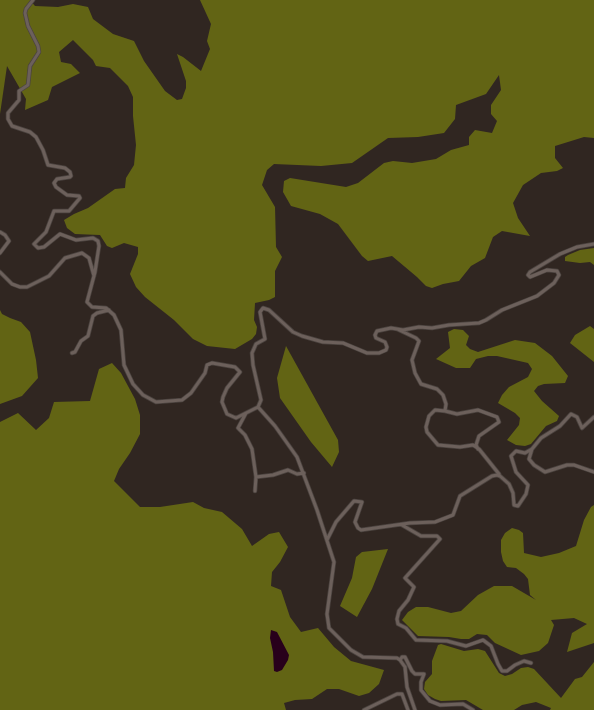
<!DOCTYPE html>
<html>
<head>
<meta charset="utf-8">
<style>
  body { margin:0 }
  canvas { display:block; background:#302621 }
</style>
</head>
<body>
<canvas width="594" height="710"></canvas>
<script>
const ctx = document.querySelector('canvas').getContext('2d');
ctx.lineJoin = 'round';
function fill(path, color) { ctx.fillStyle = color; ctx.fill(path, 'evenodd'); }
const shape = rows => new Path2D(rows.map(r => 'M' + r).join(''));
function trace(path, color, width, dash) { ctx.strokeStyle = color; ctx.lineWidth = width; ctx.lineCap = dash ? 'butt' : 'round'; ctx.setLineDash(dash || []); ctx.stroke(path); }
const forest = shape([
  [0,0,30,0,35,6,58,7,73,4,88,7,93,19,113,34,134,41,144,61,165,91,177,100,182,99,186,88,186,81,177,54,183,57,201,71,210,49,207,41,211,24,200,0,594,0,594,138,584,137,555,146,555,158,563,168,557,171,541,173,523,185,513,203,518,218,530,236,502,231,493,237,485,258,471,266,459,281,443,284,432,288,426,286,417,277,392,256,368,261,362,256,338,224,320,214,291,206,283,192,284,181,290,178,346,187,358,183,384,163,393,161,412,163,436,159,451,150,469,145,469,137,475,130,492,133,497,121,491,114,491,105,501,90,499,75,486,94,456,105,455,119,444,133,418,137,388,138,352,163,321,166,274,164,267,170,262,185,275,207,276,247,282,257,275,271,275,297,269,300,255,303,254,320,257,327,256,334,252,339,235,349,207,346,193,339,174,320,145,297,136,287,130,274,138,254,138,247,124,243,112,248,107,246,100,235,75,234,67,228,64,220,74,214,88,208,115,189,125,188,126,178,134,165,136,145,133,116,133,97,128,86,110,68,96,66,93,60,73,40,59,52,61,62,71,64,80,73,52,87,48,100,25,110,26,99,7,66,0,114],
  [594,248,594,265,590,262,580,263,565,261,565,257,568,255,580,250],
  [0,310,2,314,10,318,21,322,30,332,36,360,38,378,22,396,0,404],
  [590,326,594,329,594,362,570,343,575,335],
  [454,329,463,330,469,336,466,345,470,349,478,352,515,340,535,343,552,356,568,376,565,383,544,384,538,386,534,391,542,401,559,416,557,421,546,426,531,444,525,446,516,445,507,440,519,425,520,418,515,413,498,403,502,395,509,387,528,377,532,369,528,363,497,356,488,356,476,359,470,368,456,368,436,359,450,348,448,332],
  [286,346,338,440,339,452,332,467,311,442,280,398,277,378],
  [112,363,121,373,135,399,140,415,140,434,130,453,119,469,114,481,140,507,160,507,193,502,204,508,222,512,242,529,252,546,269,534,279,532,288,547,280,562,272,572,271,586,281,590,290,617,301,632,318,628,334,647,351,661,384,670,379,684,369,693,359,696,339,689,327,689,312,699,295,700,284,703,286,710,0,710,0,422,18,413,36,430,49,418,54,402,90,401,99,369],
  [594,505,594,643,567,652,572,633,587,624,574,618,551,620,554,625,548,643,539,651,521,655,495,643,487,635,477,634,469,639,461,639,449,637,418,636,402,620,408,612,416,607,428,607,451,613,461,611,478,595,494,586,512,586,536,600,530,595,528,579,524,574,516,568,507,567,503,561,501,552,501,540,505,533,512,528,519,530,523,533,524,553,541,557,559,553,576,546,584,520,591,507],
  [388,549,372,589,357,617,340,606,352,578,356,557,362,552],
  [441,644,464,651,478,649,485,651,499,673,505,676,512,674,521,668,528,667,534,669,561,698,575,679,582,677,594,662,594,710,550,710,551,708,536,702,522,705,514,710,483,710,466,700,441,701,435,699,428,695,424,689,425,682,432,674,432,661,438,645]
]);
const water = shape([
  [271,630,277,632,289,655,288,660,282,670,277,672,274,671,273,652,270,638]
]);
const street = shape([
  [33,0,26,9,25,13,28,26,38,46,39,52,30,66,28,85,19,91,19,100,8,113,8,119,12,126,30,132,36,137,43,150,48,165,65,168,70,172,71,176,70,177,57,179,54,183,56,187,67,195,79,196,80,198,69,211,54,211,46,232,34,244,38,248,44,247,60,234,76,240,93,238,98,241,99,246,95,272,87,302,92,307,106,308,114,315,121,330,124,365,133,384,143,395,156,402,182,400,191,393,205,373,207,365,212,363,235,367,240,372,227,388,223,397,222,402,227,414,236,418,258,407,261,400,253,365,252,353,256,344,265,339,260,312,263,308,269,310,293,332,302,336,323,342,343,343,367,353,379,353,386,350,387,347,385,342,376,338,375,335,377,331,391,328,403,330,419,327,432,328,449,325,479,323,486,320,502,310,537,296,554,283,559,275,557,271,547,270,530,277,528,275,530,272,560,254,577,247,594,244],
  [0,232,5,235,9,241,0,253],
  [0,272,12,284,20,287,27,287,49,276,65,258,82,253,89,258,94,276],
  [397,329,416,338,419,341,412,360,415,373,421,384,437,389,443,395,446,404,445,411,435,410,429,416,426,427,427,432,438,445,460,447,473,445,479,449,499,474],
  [72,353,75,352,81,341,88,336,93,316,97,313,109,310],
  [258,407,275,426,297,457,317,510,334,562,327,614,329,628,351,650,363,657,397,658,400,660,405,667,407,687,415,710],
  [445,411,457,414,478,410,497,417,499,422,479,436,476,445,478,449],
  [246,413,238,428,245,435,252,449,256,477,255,491],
  [594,417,582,428,577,417,571,414,560,426,541,438,532,449,529,459,534,465,545,472,567,465,574,465,594,472],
  [256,477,273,475,288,470,297,474,304,473],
  [402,525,421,536,437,536,440,539,405,578,414,587,408,600,399,611,397,619,398,624,406,628,416,640,447,641,466,646,483,640,491,646,498,664,502,671,507,671,515,665,524,661,531,663],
  [327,540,336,522,354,501,362,502,355,522,358,528,361,530,410,523,435,522,453,515,460,496,492,476,497,475,500,476,509,484,513,493,514,505,518,506,526,494,528,485,516,472,511,456,516,451,525,453,532,449],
  [400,660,402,657,405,657,412,671,415,674,424,674,421,682,421,690,430,701,440,705,463,704,473,710],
  [364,710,397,694,402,694,408,710]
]);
fill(forest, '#626414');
fill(water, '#28001b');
trace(street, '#4c4440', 4.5);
trace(street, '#6c605b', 3);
</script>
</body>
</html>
